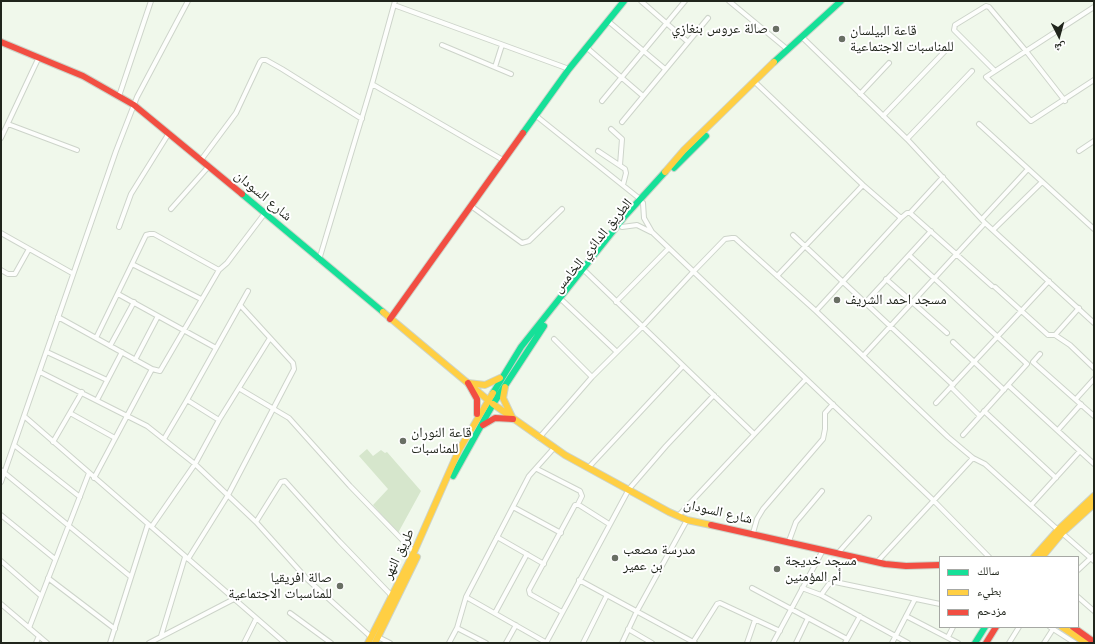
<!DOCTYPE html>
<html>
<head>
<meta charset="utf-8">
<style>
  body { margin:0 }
  #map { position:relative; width:1095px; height:644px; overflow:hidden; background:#f0f8eb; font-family:Helvetica,"Noto Naskh Arabic",sans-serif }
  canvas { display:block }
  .frame { position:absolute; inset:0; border:2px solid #20251c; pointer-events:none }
  .legend { position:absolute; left:939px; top:556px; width:140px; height:72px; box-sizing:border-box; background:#fff; border:1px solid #a6a8a4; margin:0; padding:5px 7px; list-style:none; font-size:12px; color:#20251c }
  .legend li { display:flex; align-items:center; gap:8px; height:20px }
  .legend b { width:20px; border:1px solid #a6a8a4 }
  .north { position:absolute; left:1039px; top:16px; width:40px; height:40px; -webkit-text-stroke:3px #fff; paint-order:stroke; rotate:174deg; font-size:11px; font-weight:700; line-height:16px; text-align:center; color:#20251c }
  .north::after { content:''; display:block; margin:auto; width:14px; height:18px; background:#20251c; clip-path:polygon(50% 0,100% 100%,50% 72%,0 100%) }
</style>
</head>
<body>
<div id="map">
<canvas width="1095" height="644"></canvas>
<div class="frame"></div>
<ul class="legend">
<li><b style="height:5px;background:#16e098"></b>سالك</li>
<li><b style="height:5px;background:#ffcf43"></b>بطيء</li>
<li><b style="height:5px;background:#f24e42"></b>مزدحم</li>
</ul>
<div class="north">ش</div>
</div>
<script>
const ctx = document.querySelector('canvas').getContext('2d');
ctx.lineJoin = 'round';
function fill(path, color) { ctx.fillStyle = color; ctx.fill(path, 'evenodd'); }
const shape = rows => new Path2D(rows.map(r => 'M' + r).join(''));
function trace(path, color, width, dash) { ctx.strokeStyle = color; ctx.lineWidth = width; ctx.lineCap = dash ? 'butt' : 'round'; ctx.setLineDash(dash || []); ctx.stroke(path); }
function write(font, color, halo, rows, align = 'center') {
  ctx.font = font + ' Helvetica,"Noto Naskh Arabic",sans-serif'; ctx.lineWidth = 4; ctx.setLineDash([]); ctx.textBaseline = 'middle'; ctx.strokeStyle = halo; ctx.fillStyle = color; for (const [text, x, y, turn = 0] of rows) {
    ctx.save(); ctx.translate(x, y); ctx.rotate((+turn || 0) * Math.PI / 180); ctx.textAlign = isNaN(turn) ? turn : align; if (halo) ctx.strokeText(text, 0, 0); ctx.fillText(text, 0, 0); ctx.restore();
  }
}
const green = shape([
  [367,449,373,456,381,450,385,453,387,452,421,491,398,533,373,505,388,489,359,456]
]);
const street = shape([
  [641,1,688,42],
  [729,1,787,49],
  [394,5,569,69],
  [1094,7,986,77,1031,121,1094,80],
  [608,21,665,69],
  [804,39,907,139,985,223,1094,323],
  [442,45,511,74],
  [586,47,643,96],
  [495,67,502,45],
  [995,71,954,30,955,25,986,6,989,7,1026,51,1065,101],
  [372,84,503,160],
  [757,84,863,185,901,218],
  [860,94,889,63],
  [119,96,151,1],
  [602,101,685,1],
  [535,115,640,199],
  [883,116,945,51],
  [622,122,708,18],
  [8,124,77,150],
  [979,124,1094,229],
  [611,129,622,139,620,165],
  [1,138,39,57],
  [907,139,972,71],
  [598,151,625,169,626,173,623,185],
  [1079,151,1094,141],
  [201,160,236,113,260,62,262,60,266,60,282,69,362,119],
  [643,203,644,218,652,232,933,500,989,557],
  [471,206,522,243,529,241,562,209],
  [171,209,209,166],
  [910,213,992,286],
  [982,219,1028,169],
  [119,227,131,194,169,133],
  [622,227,637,225,651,232],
  [993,230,1042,182],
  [1,233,72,273],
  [793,235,953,385],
  [909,255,1027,364,963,435],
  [319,260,372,84,395,1],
  [132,264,146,235,150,234,154,234,219,270],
  [1,270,8,274,15,274,29,249],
  [586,272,754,434],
  [777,276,863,185],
  [886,279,947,333],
  [995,287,1048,335,1055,335,1070,345,1094,368],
  [118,294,216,348],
  [563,301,617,352],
  [616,302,668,249],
  [865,303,931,231],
  [816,311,901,218,907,213,910,213,943,177],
  [58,317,152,369,160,371,219,270,227,263,265,213],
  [1055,335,1079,308],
  [96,338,132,264,201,299],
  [554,339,592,377],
  [953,342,1004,390],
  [110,346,134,302],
  [47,352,107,380],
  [1040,354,1033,362,1094,416],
  [863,356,985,223],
  [135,360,158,316],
  [40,372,147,426,195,464,256,522,308,580,371,637],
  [1008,385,1094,464],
  [951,387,980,416],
  [240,389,289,418,350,486,414,552],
  [1076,399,1094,379],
  [97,400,122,352],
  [187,400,248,291],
  [936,403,1049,281],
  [984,411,1056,478],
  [70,413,115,438],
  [24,416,285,643],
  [1058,430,1081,404],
  [539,438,592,377,643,326,693,272,725,239,732,238,735,238,816,311,948,437,973,458,985,464,1058,530],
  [164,439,187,400,219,420],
  [53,442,82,392],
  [14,445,80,497],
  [589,467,683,366],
  [537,469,580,491,582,496,578,504],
  [1,470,131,577],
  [94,478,152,369],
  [1,482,116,151,137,97,188,1],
  [1032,504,1080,451],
  [513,507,561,533],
  [1,515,55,559],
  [678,516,806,379],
  [256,522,281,482,285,481,339,541,392,596],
  [152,526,195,464,219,420,270,338],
  [753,533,757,519,763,509,823,439,825,429,825,413,833,404],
  [1062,533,1094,561],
  [497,537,544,564],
  [789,541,796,522,822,491],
  [838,553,869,518],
  [188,559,228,495,294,369,293,363,240,305],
  [1,561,40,595],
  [877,562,973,458],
  [1078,570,1094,555],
  [48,578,115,629],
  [579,580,695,643],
  [752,588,847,639],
  [802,588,821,595,908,643],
  [821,595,829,584,835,582,940,604],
  [466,597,547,643],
  [1078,597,1094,611],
  [1,604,47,643],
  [562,612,530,594,529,590,575,505,579,505,609,524],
  [290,613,331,643],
  [495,613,527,554],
  [906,616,958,643],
  [1050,627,1075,643],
  [29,628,89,473],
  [628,629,652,643],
  [161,636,185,557],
  [378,637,390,643],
  [948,637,953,627],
  [693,642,717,604,720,603,780,631],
  [36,643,39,636],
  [110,643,148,524],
  [149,643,234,599],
  [244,643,256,619],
  [449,643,457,628],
  [486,643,457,628,466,597,529,476,554,448],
  [506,643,516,625],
  [546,643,629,489,666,446,714,395],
  [583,643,607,595],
  [622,643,637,611,687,520],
  [747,643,755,620],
  [773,643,823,550],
  [796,643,808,618],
  [845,643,860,616],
  [892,643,915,599],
  [1009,643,1019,627],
  [1044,643,1053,629]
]);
const fast = shape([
  [774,62,841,1],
  [523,133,569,69,624,1],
  [674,168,706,136],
  [242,194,383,312],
  [493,393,521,347,625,216,665,172],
  [453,476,493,404,544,326],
  [975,643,985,627]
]);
const slow = shape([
  [665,172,684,150,774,62],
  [383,312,488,400],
  [468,383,485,385,500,378],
  [505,387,503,398,513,419],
  [493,404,565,455,669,512,687,520,711,525],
  [1034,557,1058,530,1094,496],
  [1042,557,1062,533,1094,504],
  [1062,627,1086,643],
  [368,643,414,552,459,450,493,393],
  [375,643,417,557]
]);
const jam = shape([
  [1,42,83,76,134,105,242,194],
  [390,319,523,133],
  [468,383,477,399,477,414],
  [483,425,495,418,513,419],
  [711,525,885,564,906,566,940,565],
  [1073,627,1094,642],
  [986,643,996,627]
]);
const markers = [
  [776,29,4,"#696f64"],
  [842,39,4,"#696f64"],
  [837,300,4,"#696f64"],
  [403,441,4,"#696f64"],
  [615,558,4,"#696f64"],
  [777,569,4,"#696f64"],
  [340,586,4,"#696f64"]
];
const poiNames = [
  ["صالة عروس بنغازي",768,29,"right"],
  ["قاعة البيلسان",850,31],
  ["للمناسبات الاجتماعية",850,47],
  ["مسجد احمد الشريف",845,300],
  ["قاعة النوران",411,433],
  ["للمناسبات",411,449],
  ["مدرسة مصعب",623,550],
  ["بن عمير",623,566],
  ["مسجد خديجة",785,561],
  ["أم المؤمنين",785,577],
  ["صالة افريقيا",332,578,"right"],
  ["للمناسبات الاجتماعية",332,594,"right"]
];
const streetNames = [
  ["شارع السودان",263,196,40],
  ["الطريق الدائري الخامس",593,246,-51],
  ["شارع السودان",718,512,13],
  ["طريق النهر",399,554,-64]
];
fill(green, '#d6e6cc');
trace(street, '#cdd4ca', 6);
trace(fast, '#cdd4ca', 8);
trace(slow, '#cdd4ca', 8);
trace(jam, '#cdd4ca', 8);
trace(street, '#fdfefc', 4);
trace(fast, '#16e098', 6);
trace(slow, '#ffcf43', 6);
trace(jam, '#f24e42', 6);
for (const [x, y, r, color] of markers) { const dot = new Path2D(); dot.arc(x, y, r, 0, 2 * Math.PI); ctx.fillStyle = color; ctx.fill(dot); trace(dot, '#fff', 1.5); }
write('14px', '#20251c', '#fff', poiNames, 'left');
write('14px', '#20251c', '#fff', streetNames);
</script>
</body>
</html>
